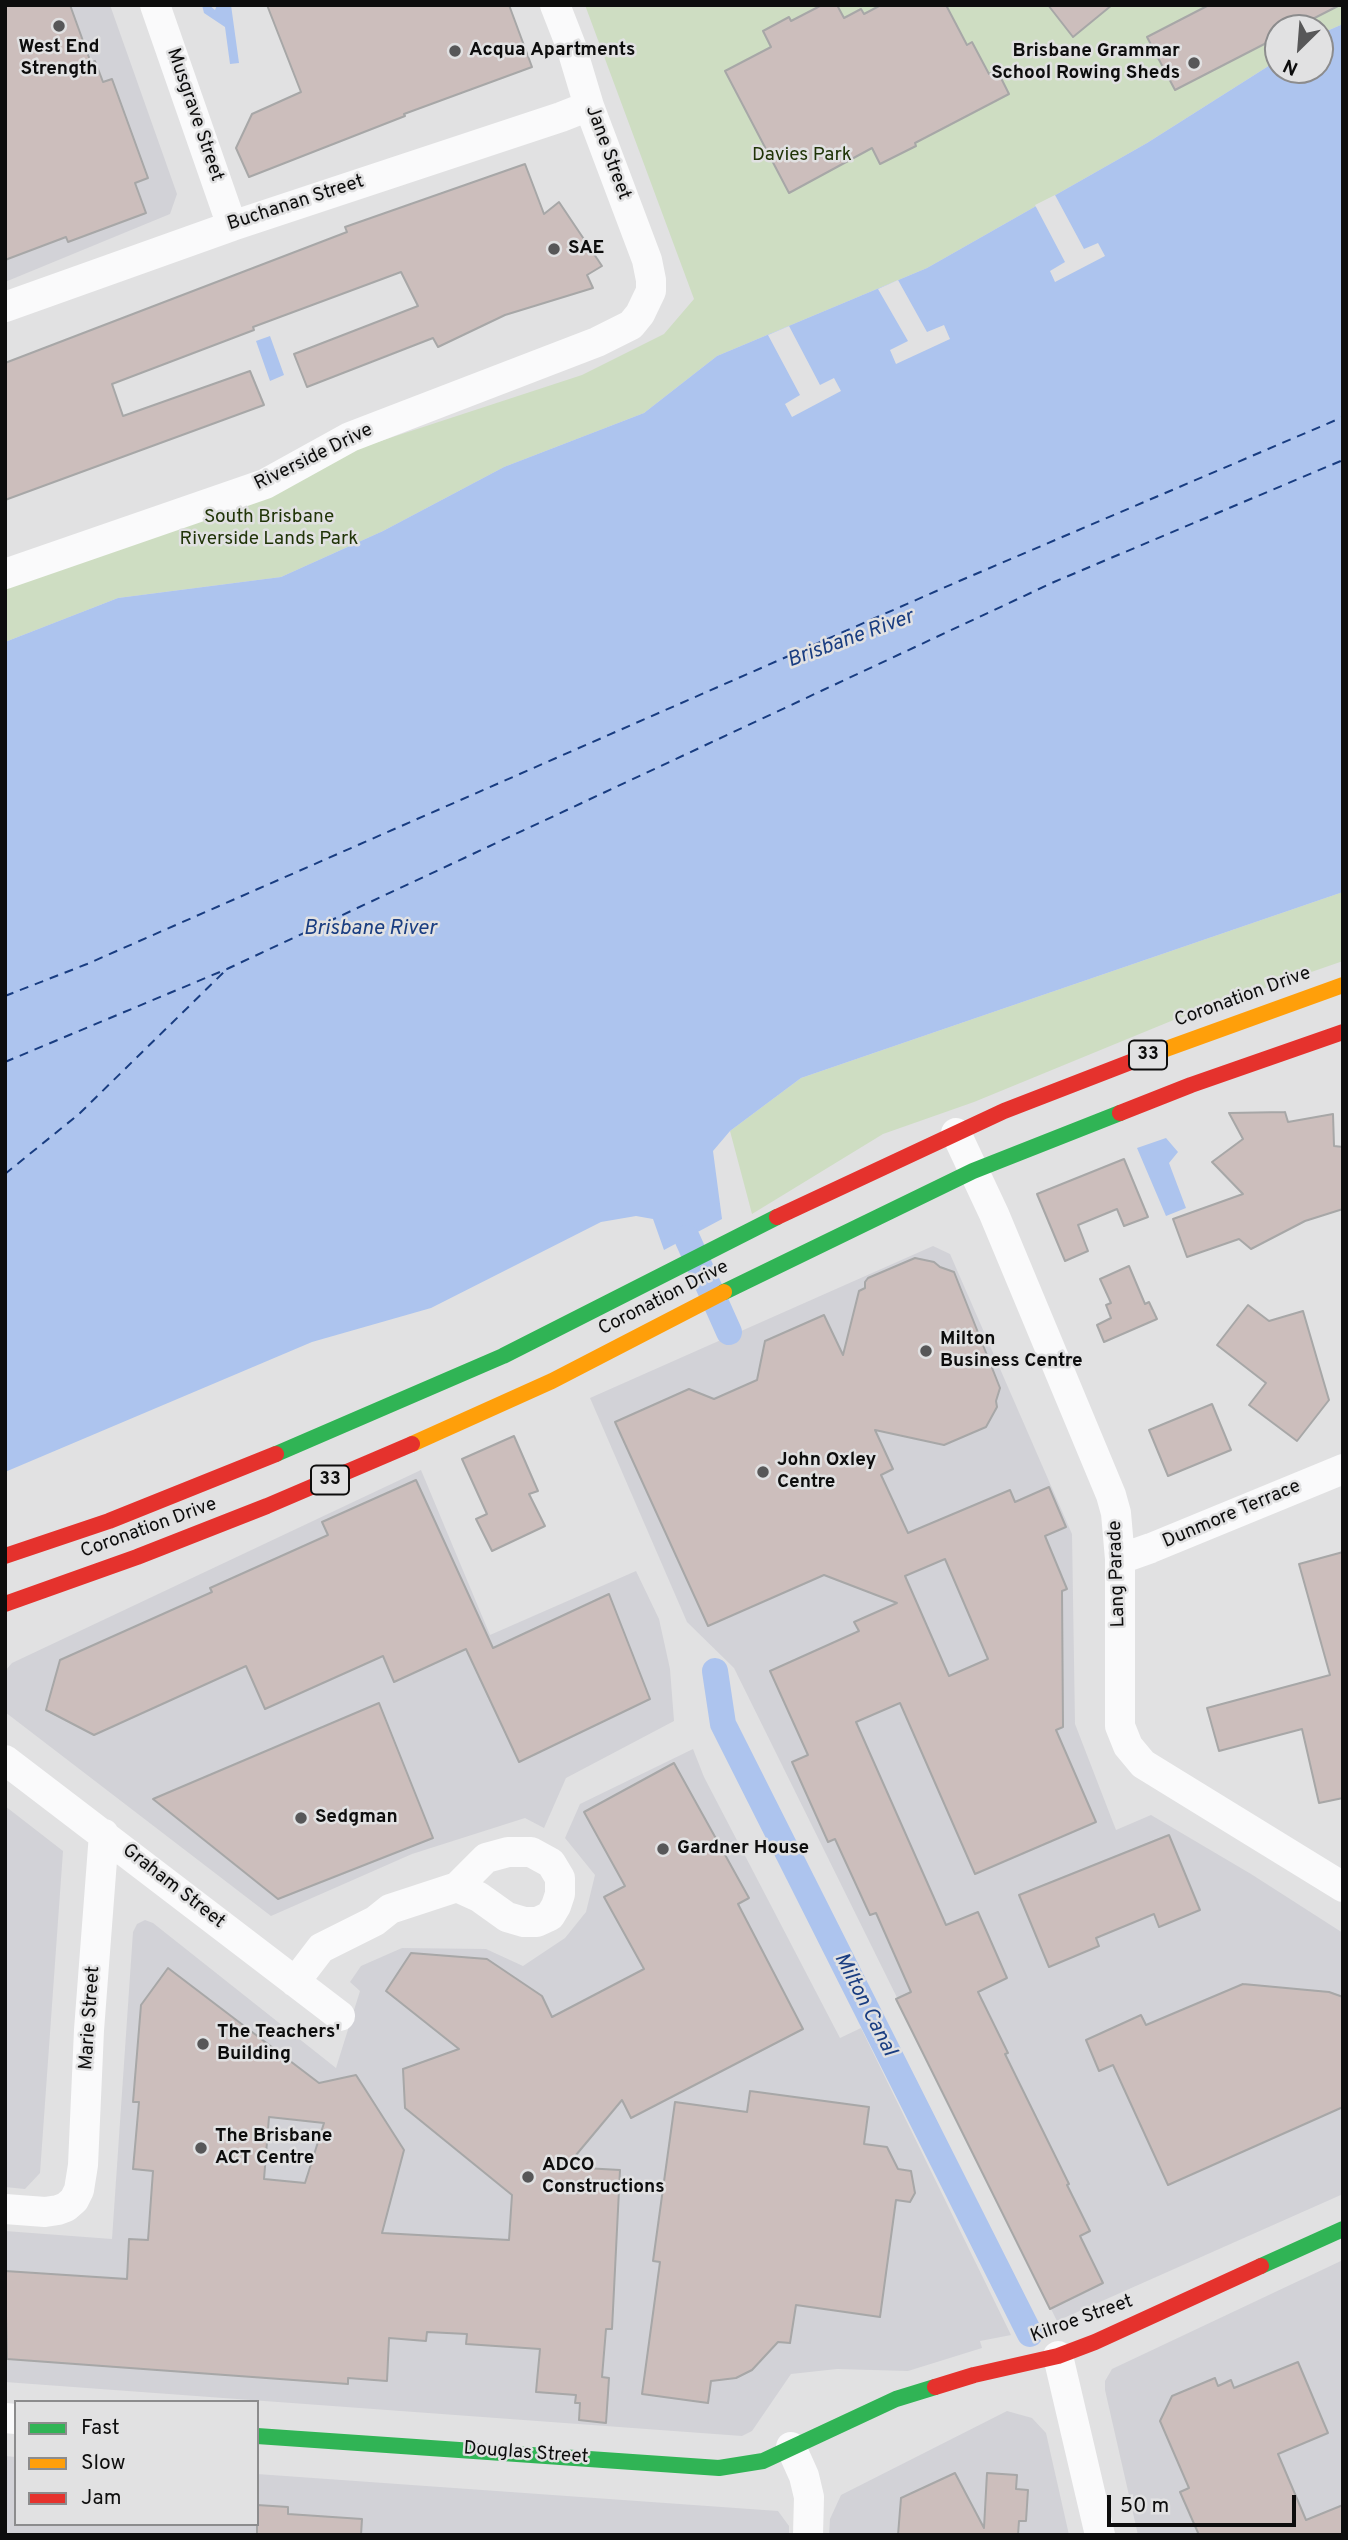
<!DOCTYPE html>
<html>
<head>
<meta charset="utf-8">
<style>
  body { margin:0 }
  #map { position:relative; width:1348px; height:2540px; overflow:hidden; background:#e1e1e2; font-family:Overpass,sans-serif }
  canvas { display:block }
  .frame { position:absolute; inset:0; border:7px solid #0d0d0d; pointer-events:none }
  .legend { position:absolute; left:14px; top:2400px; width:245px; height:126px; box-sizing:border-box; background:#e1e1e2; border:2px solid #8c8c8d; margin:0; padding:9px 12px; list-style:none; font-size:21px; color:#0d0d0d }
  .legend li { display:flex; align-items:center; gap:14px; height:35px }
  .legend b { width:35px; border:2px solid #8c8c8d }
  .north { position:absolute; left:1264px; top:14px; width:70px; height:70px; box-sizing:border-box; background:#e1e1e2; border:2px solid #8c8c8d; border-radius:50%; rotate:205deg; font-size:19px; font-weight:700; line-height:28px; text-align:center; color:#0d0d0d }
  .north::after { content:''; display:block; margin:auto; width:24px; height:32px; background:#575758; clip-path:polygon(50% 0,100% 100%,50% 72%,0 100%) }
  .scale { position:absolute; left:1107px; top:2495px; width:189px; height:32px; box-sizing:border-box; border:4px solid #0d0d0d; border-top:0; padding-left:9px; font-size:21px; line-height:24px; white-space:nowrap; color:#0d0d0d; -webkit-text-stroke:5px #e1e1e2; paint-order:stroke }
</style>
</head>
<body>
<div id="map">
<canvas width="1348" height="2540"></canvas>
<div class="frame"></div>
<ul class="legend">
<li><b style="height:9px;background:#30b455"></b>Fast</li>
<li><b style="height:9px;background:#ff9f0a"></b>Slow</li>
<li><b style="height:9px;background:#e5322d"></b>Jam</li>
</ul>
<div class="north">N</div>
<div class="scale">50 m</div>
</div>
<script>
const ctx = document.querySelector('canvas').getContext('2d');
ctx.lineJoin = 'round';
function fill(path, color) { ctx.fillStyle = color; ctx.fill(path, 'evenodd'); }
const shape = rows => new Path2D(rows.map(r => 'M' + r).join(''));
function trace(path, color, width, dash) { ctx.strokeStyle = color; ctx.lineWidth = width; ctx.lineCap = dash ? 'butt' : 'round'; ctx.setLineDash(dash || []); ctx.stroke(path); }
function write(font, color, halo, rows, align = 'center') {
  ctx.font = font + ' Overpass,sans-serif'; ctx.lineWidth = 5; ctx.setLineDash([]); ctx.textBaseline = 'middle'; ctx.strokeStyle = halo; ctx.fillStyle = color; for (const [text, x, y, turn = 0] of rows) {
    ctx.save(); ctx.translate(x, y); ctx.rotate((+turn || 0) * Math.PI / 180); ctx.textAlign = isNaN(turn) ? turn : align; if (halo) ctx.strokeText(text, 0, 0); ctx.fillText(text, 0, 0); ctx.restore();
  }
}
const built = shape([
  [5,5,110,5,177,194,170,214,5,282],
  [933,1246,950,1254,1072,1534,1075,1724,1116,1830,1151,1815,1251,1874,1343,1933,1343,2194,1057,2321,734,1668,687,1622,590,1398],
  [421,1470,490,1635,636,1571,659,1619,670,1669,674,1721,566,1778,544,1828,525,1818,412,1854,271,1916,5,1712,5,1671,12,1663],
  [693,1749,704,1777,840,2038,861,2028,1011,2335,980,2341,982,2348,908,2371,837,2369,791,2374,752,2431,742,2436,5,2382,5,2231,112,2239,133,1932,137,1924,145,1920,153,1923,336,2068,360,1991,350,1982,361,1966,402,1948,486,1949,523,1966,565,1938,586,1912,595,1875,565,1838,580,1804],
  [5,1806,63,1851,40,2173,25,2189,5,2187],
  [1343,2260,1343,2535,1138,2535,1105,2390,1105,2381,1112,2369],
  [1007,2411,1032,2418,1046,2433,1069,2535,829,2535,830,2519,841,2495],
  [5,2456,16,2457,16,2524,257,2524,257,2474,778,2511,789,2526,789,2535,5,2535]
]);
const green = shape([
  [585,5,1343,5,1343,24,1320,34,1320,28,1278,28,1278,60,1147,143,927,268,717,356,644,413,504,467,383,531,281,577,118,598,5,642,5,564,582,375,664,334,694,299],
  [1343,892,1343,961,1176,1019,974,1102,883,1134,752,1214,730,1131,801,1078]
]);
const water = shape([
  [202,5,209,5,215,10,217,5,231,5,239,63,230,64,225,27,204,13],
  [1343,24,1343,892,801,1078,730,1131,713,1151,722,1219,664,1250,653,1219,636,1216,601,1222,431,1308,312,1342,5,1472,5,642,118,598,281,577,383,531,504,467,644,413,717,356,927,268,1147,143,1278,60,1278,70,1320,70,1320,34],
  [270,336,284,375,270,381,256,341],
  [1166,1138,1178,1152,1169,1163,1186,1208,1166,1216,1137,1148]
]);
const pier = shape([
  [1055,195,1084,249,1098,243,1105,256,1055,282,1050,271,1065,262,1035,205],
  [898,280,927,332,944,325,950,339,896,364,890,350,908,341,878,289],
  [789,326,820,385,834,378,841,391,792,417,785,404,800,395,768,335]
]);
const canal = shape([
  [687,1238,729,1332],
  [715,1671,723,1724,1030,2334]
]);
const ferry = shape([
  [5,996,87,964,957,582,1343,417],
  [5,1062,227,969,1054,582,1343,460],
  [5,1174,79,1114,226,970]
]);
const building = shape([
  [5,5,70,5,91,63,95,61,103,82,112,79,148,178,135,183,146,213,68,242,66,237,5,260,5,5],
  [267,5,509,5,532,67,404,114,405,116,249,177,236,148,252,114,301,92,267,5],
  [822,5,837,5,844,18,861,9,864,14,881,5,946,5,967,45,972,42,989,74,997,70,1009,94,915,143,916,146,880,164,872,148,789,193,725,71,771,47,763,31,789,17,791,21,822,5],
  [1048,5,1112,5,1073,37,1048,5],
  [1209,5,1340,5,1295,28,1278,28,1278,37,1175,90,1147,37,1209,5],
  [525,164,544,214,559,202,602,266,587,275,593,288,505,315,438,347,433,338,307,387,294,354,418,306,401,272,253,327,254,330,112,384,123,416,250,371,264,405,5,500,5,363,347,232,345,227,525,164],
  [1285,1112,1288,1122,1333,1114,1334,1146,1343,1147,1343,1209,1305,1221,1251,1249,1239,1239,1187,1257,1173,1219,1243,1194,1212,1162,1243,1139,1229,1113,1285,1112],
  [1124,1159,1148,1217,1124,1226,1117,1209,1078,1225,1088,1251,1065,1261,1037,1194,1124,1159],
  [915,1258,934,1262,940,1267,954,1272,1000,1388,996,1401,997,1407,986,1427,944,1445,875,1430,893,1469,881,1475,908,1533,1010,1490,1015,1502,1049,1487,1066,1527,1045,1536,1067,1589,1062,1591,1063,1727,1056,1730,1096,1822,975,1874,900,1703,856,1722,946,1925,978,1912,1007,1978,978,1992,1008,2053,1005,2054,1069,2184,1067,2185,1090,2231,1080,2236,1103,2283,1050,2309,896,1999,911,1992,876,1913,870,1915,835,1839,828,1842,792,1762,808,1755,770,1671,859,1631,854,1622,897,1603,824,1575,708,1626,615,1422,689,1389,714,1399,757,1380,765,1341,824,1315,843,1355,859,1291,865,1288,865,1282,868,1278,915,1258],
  [945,1559,988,1659,949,1676,905,1576,945,1559],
  [1129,1266,1145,1304,1149,1302,1157,1319,1104,1342,1097,1325,1111,1318,1106,1305,1111,1303,1100,1279,1129,1266],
  [1248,1305,1269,1321,1303,1311,1329,1400,1297,1441,1249,1405,1266,1383,1217,1345,1248,1305],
  [1212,1404,1231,1450,1168,1476,1149,1430,1212,1404],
  [514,1436,538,1491,529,1494,545,1526,492,1551,476,1519,487,1514,462,1459,514,1436],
  [416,1480,493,1648,609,1594,650,1699,519,1762,466,1649,394,1682,383,1656,265,1709,246,1666,94,1735,46,1710,60,1660,212,1592,210,1588,328,1535,322,1522,416,1480],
  [1343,1552,1343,1798,1319,1803,1302,1729,1219,1751,1207,1708,1330,1675,1299,1564,1343,1552],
  [379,1703,433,1838,278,1899,153,1799,379,1703],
  [674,1763,749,1898,738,1904,803,2029,631,2118,622,2100,566,2167,620,2170,612,2329,606,2329,602,2377,609,2378,606,2423,579,2420,580,2403,575,2403,576,2395,536,2392,540,2349,466,2344,467,2334,427,2332,426,2341,389,2338,387,2381,348,2378,348,2384,7,2359,5,2271,127,2279,129,2239,148,2240,153,2171,133,2169,139,2102,133,2102,141,2005,168,1968,319,2083,356,2075,404,2150,382,2233,509,2240,512,2195,405,2108,403,2069,459,2049,386,1991,411,1953,487,1959,542,1996,552,2017,644,1969,604,1897,625,1886,584,1812,674,1763],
  [269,2117,324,2123,305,2183,264,2179,269,2117],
  [1169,1835,1200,1910,1159,1927,1154,1914,1096,1938,1099,1946,1049,1967,1019,1895,1169,1835],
  [1243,1984,1329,1992,1343,1997,1343,2107,1168,2185,1113,2065,1099,2071,1086,2040,1141,2015,1146,2025,1243,1984],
  [750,2091,869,2107,864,2144,887,2147,898,2169,911,2171,915,2193,910,2202,896,2200,880,2317,796,2305,790,2343,778,2342,752,2370,736,2378,711,2381,708,2403,642,2394,660,2262,653,2261,675,2102,747,2112,750,2091],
  [1298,2362,1328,2433,1278,2454,1306,2520,1343,2505,1343,2535,1199,2535,1180,2492,1189,2488,1160,2421,1172,2396,1215,2378,1218,2386,1231,2380,1234,2388,1298,2362],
  [955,2473,984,2528,987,2473,1017,2475,1016,2489,1028,2490,1026,2521,1019,2521,1018,2535,898,2535,901,2498,955,2473],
  [257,2505,288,2507,288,2514,362,2519,361,2535,257,2535,257,2505]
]);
const street = shape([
  [155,5,232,226],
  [5,307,232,226,561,117,589,106],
  [5,574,265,484,350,437,597,342,631,325,640,314,651,291,651,280,647,260,589,106,571,46,555,5],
  [956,1133,994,1214,1111,1495,1116,1513,1120,1559,1120,1726,1128,1746,1143,1764,1343,1887],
  [1120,1559,1151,1548,1343,1469],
  [5,1760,340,2016],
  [295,1982,321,1948,375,1921,390,1909,457,1887,486,1858,508,1852,531,1852,551,1863,560,1878,560,1894,556,1906,550,1916,537,1922,524,1922,507,1917,479,1897,457,1887],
  [5,2209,45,2212,58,2210,66,2207,74,2200,79,2190,83,2165,89,2030,104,1834],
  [1058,2356,1100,2535],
  [5,2418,16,2419],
  [791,2447,804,2476,809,2497,808,2535]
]);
const fast = shape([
  [724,1292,973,1171,1120,1113],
  [276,1454,503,1356,777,1217],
  [1261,2266,1343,2229],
  [257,2436,719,2468,763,2461,896,2399,935,2387]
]);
const slow = shape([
  [1141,1058,1343,985],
  [412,1444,552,1381,724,1292]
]);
const jam = shape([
  [1120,1113,1191,1085,1343,1032],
  [777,1217,1004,1111,1141,1058],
  [5,1556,109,1521,276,1454],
  [5,1604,137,1557,267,1506,412,1444],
  [935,2387,974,2375,1058,2356,1095,2342,1261,2266]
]);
const markers = [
  [59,26,7,"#575758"],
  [455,51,7,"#575758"],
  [1194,63,7,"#575758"],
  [554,249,7,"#575758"],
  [926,1351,7,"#575758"],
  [763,1472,7,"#575758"],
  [301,1818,7,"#575758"],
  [663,1849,7,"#575758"],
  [203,2044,7,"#575758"],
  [201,2148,7,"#575758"],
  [528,2177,7,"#575758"]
];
const shields = [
  [1148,1055,38],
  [330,1480,38]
];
const shieldNames = [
  ["33",1148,1055],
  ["33",330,1480]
];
const poiNames = [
  ["West End",59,48,"center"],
  ["Strength",59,70,"center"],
  ["Acqua Apartments",469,51],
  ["Brisbane Grammar",1180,52,"right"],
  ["School Rowing Sheds",1180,74,"right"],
  ["SAE",568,249],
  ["Milton",940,1340],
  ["Business Centre",940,1362],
  ["John Oxley",777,1461],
  ["Centre",777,1483],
  ["Sedgman",315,1818],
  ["Gardner House",677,1849],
  ["The Teachers'",217,2033],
  ["Building",217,2055],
  ["The Brisbane",215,2137],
  ["ACT Centre",215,2159],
  ["ADCO",542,2166],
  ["Constructions",542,2188]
];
const streetNames = [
  ["Musgrave Street",194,115,71],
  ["Jane Street",607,153,70],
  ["Buchanan Street",296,204,-18],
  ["Riverside Drive",314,458,-26],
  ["Coronation Drive",1243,998,-20],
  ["Coronation Drive",664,1299,-27],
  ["Dunmore Terrace",1232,1515,-23],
  ["Coronation Drive",149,1529,-20],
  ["Lang Parade",1118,1574,-92],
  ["Graham Street",173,1887,38],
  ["Marie Street",91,2018,-86],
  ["Kilroe Street",1082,2320,-20],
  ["Douglas Street",526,2454,4]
];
const parkNames = [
  ["Davies Park",802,156],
  ["South Brisbane",269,518],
  ["Riverside Lands Park",269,540]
];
const waterNames = [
  ["Brisbane River",851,640,-20],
  ["Brisbane River",370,930],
  ["Milton Canal",864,2005,63]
];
fill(built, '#d2d2d7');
fill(green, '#ceddc2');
fill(water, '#adc4ee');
fill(pier, '#e1e1e2');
trace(canal, '#adc4ee', 26);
trace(ferry, '#193d81', 2, [9, 7]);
fill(building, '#ccbebc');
trace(building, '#a7a7a7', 2);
trace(street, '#fafafb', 30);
trace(fast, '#30b455', 16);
trace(slow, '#ff9f0a', 16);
trace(jam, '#e5322d', 16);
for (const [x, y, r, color] of markers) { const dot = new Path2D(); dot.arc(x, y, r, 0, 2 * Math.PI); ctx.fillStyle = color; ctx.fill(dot); trace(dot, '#e1e1e2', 2.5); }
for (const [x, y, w] of shields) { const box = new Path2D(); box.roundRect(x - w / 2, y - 14.5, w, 29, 5); ctx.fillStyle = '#e1e1e2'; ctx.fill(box); trace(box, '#0d0d0d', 2); }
write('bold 18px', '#0d0d0d', null, shieldNames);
write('bold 19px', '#0d0d0d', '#e1e1e2', poiNames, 'left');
write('19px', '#0d0d0d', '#e1e1e2', streetNames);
write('19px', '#203407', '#e1e1e2', parkNames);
write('italic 21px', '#193d81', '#e1e1e2', waterNames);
</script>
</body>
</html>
